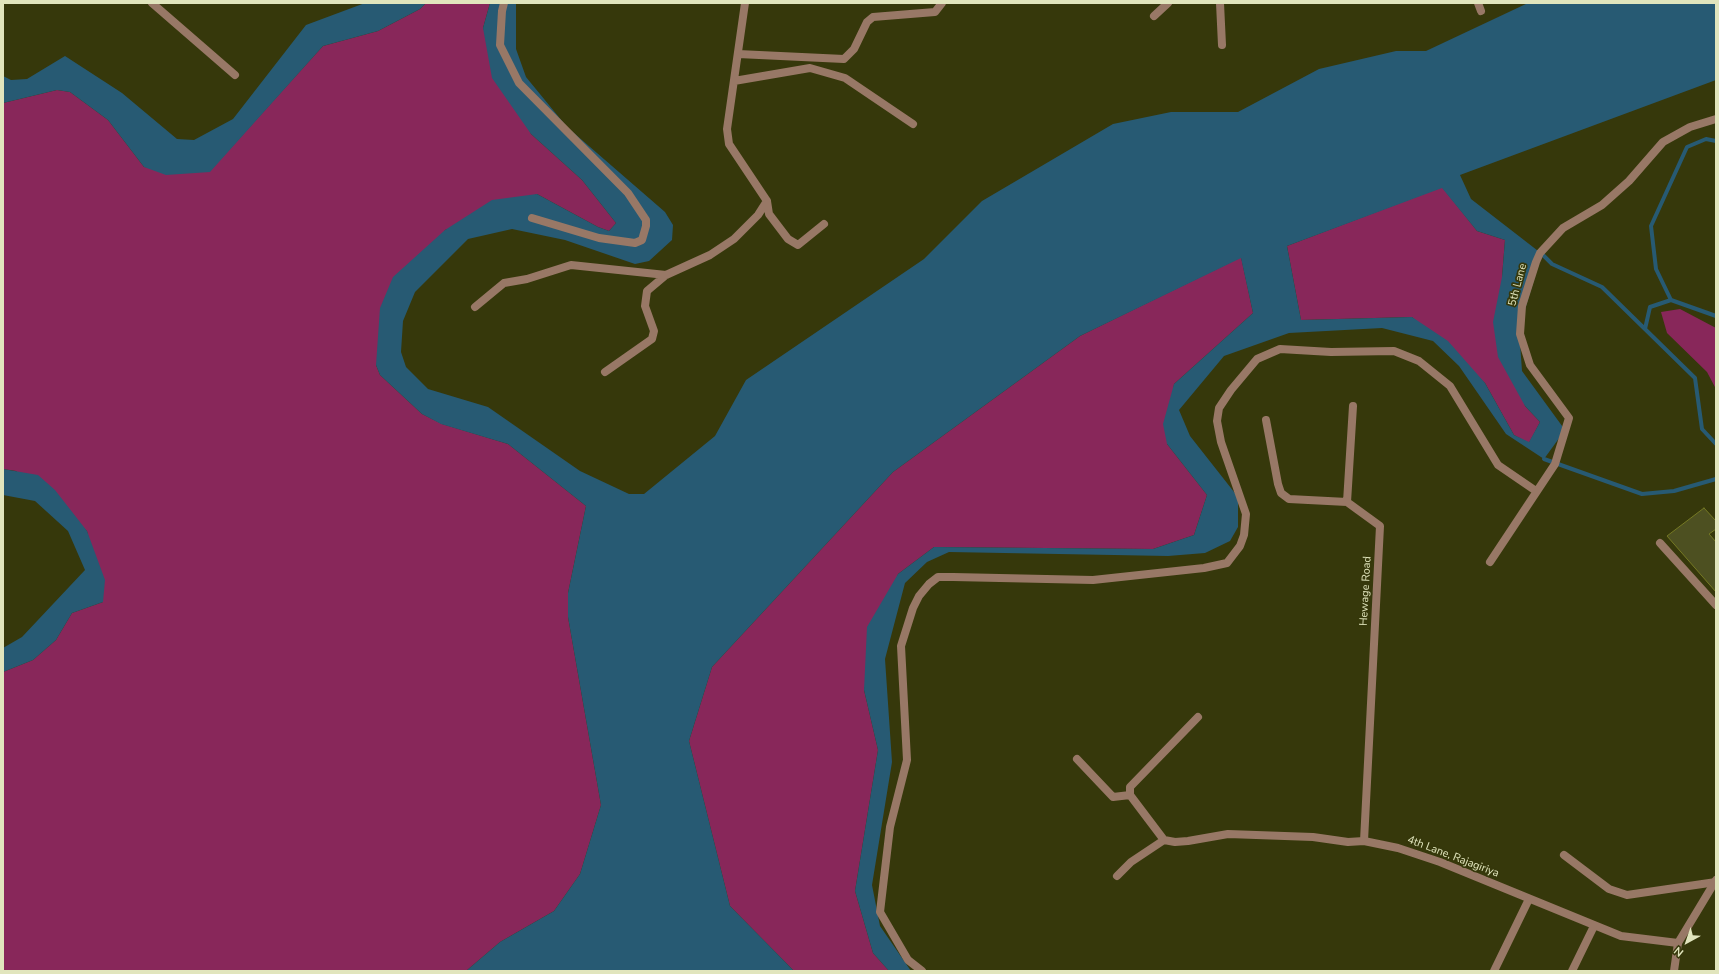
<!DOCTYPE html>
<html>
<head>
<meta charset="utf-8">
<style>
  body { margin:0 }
  #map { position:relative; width:1719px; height:974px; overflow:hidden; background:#36380b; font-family:"Nunito Sans",sans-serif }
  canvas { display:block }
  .frame { position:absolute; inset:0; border:4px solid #e1e5bd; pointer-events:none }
  .north { position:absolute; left:1667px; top:922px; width:40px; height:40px; -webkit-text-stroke:3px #36380b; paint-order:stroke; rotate:220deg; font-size:11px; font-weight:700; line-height:16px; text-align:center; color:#e1e5bd }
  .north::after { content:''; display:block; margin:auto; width:14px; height:18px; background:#e1e5bd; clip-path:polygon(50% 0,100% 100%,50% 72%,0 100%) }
</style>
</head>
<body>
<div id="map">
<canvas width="1719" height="974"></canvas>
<div class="frame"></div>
<div class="north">N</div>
</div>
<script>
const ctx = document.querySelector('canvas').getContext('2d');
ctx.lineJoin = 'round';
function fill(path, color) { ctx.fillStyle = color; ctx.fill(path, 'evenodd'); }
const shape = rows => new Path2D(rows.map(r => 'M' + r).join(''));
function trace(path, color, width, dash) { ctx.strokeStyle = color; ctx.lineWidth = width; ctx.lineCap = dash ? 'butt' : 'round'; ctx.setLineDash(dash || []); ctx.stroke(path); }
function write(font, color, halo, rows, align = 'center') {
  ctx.font = font + ' "Nunito Sans",sans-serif'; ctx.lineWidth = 3.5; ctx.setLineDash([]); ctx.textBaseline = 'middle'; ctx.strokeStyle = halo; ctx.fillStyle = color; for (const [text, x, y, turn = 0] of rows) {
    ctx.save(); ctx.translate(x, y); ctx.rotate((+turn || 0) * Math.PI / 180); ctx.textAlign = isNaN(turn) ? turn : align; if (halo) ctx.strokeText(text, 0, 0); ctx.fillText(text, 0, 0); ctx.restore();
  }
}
const green = shape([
  [426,3,490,3,483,28,531,134,582,180,616,223,609,231,598,227,537,194,445,230,376,365,380,375,422,414,442,424,508,444,586,506,568,593,568,617,601,805,580,874,554,911,500,942,466,971,3,971,3,672,33,660,56,640,72,613,103,602,87,531,16,471,3,469,3,103,57,90,70,92,108,120,144,167,209,172,323,46,378,31,420,9],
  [1442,187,1477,231,1505,240,1502,277,1525,406,1540,422,1529,443,1514,435,1485,383,1412,317,1301,320,1287,246],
  [1241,257,1253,313,1174,384,1167,444,1207,495,1194,535,1153,549,934,547,898,574,864,690,878,750,855,891,873,953,889,971,794,971,730,906,689,741,712,667,893,472,1080,336],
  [1680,309,1716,328,1716,389,1707,372,1667,333,1661,312]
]);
const water = shape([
  [365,3,426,3,420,9,378,31,323,46,210,172,166,175,144,167,108,120,70,92,57,90,3,103,3,76,11,80,27,79,65,56,122,93,177,139,194,140,233,119,306,25],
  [490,3,516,3,516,49,526,77,567,127,665,212,673,225,672,240,649,261,635,264,565,240,512,229,468,239,415,292,403,321,401,352,406,367,428,389,488,407,580,471,629,494,644,494,715,436,746,380,924,259,982,201,1113,124,1171,112,1238,112,1319,69,1396,51,1426,51,1528,3,1716,3,1716,80,1460,175,1471,199,1542,254,1519,329,1522,371,1565,430,1544,459,1506,434,1459,366,1433,341,1382,328,1289,333,1224,356,1179,410,1190,436,1238,497,1238,527,1230,541,1205,553,1168,556,949,552,927,562,905,583,885,659,892,762,872,885,880,926,911,971,889,971,873,953,855,891,878,750,864,690,867,627,898,574,934,547,1153,549,1194,535,1207,495,1167,444,1163,424,1174,384,1253,313,1241,258,1080,336,893,472,712,667,689,741,730,906,794,971,466,971,500,942,554,911,580,874,601,805,568,617,568,593,586,506,508,444,441,424,422,414,380,375,376,365,380,308,393,277,445,230,492,200,537,194,598,227,609,231,616,223,582,180,531,134,492,78,483,28],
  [1442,188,1477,231,1505,240,1502,277,1493,322,1498,357,1525,406,1540,422,1529,442,1514,435,1485,383,1448,341,1412,317,1301,320,1287,246],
  [3,469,38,475,55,490,87,531,105,580,103,602,72,613,56,640,33,660,3,672,3,648,22,637,85,570,68,531,35,501,3,495]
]);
const stream = shape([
  [1542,254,1552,264,1602,287,1695,378,1702,429,1716,444],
  [1671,300,1656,269,1651,226,1687,147,1706,139,1716,141],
  [1645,329,1650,307,1671,300,1716,316],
  [1544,459,1642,494,1674,491,1716,479]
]);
const building = shape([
  [1704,508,1716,521,1716,529,1709,534,1716,542,1716,592,1667,536,1704,508]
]);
const service = shape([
  [1660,543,1716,605]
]);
const minor = shape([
  [152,3,235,75],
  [504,3,502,11,500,45,519,83,628,193,646,220,646,226,642,240,635,243,599,238,532,218],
  [1220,3,1222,45],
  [1478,3,1481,11],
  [1154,16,1168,3],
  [738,54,844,59,854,49,867,22,873,17,935,12,942,3],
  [734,81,810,68,845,78,913,124],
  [767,201,769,214,788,239,798,245,824,224],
  [475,307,504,283,527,279,571,265,666,275],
  [605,372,652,339,654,331,645,306,647,291,666,275,710,255,734,239,758,215,767,201,729,144,727,129,745,3],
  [1266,420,1278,484,1281,493,1289,499,1347,502,1380,526,1364,841],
  [1347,502,1353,406],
  [1490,562,1555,464,1569,418,1530,365,1520,334,1522,306,1536,262,1540,253,1563,228,1602,205,1629,181,1663,142,1690,127,1716,119],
  [1198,717,1130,787,1130,795,1164,840,1175,842,1188,841,1228,834,1313,837,1348,842,1364,841,1398,848,1440,862,1621,936,1678,943],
  [1077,759,1113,797,1130,795],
  [1564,855,1609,889,1627,895,1716,882],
  [1117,876,1131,862,1164,840],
  [922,971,908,960,880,912,890,827,907,760,901,646,913,608,919,596,929,584,938,577,953,577,1093,580,1204,568,1227,563,1240,546,1244,535,1246,514,1221,442,1217,421,1219,408,1231,390,1257,359,1280,349,1331,352,1394,351,1419,361,1450,386,1498,465,1536,491],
  [1494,971,1529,899],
  [1572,971,1594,926]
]);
const tertiary = shape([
  [1674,971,1678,943,1716,880]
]);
const streetNames = [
  ["5th Lane",1518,285,-75],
  ["Hewage Road",1366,591,-87],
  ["4th Lane, Rajagiriya",1453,857,21]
];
fill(green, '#88275a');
fill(water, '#275a73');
trace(stream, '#275a73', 4);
fill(building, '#4d5021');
trace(building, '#757924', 1);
trace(service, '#987866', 8);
trace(minor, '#987866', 8);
trace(tertiary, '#987866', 8);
write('11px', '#e1e5bd', '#36380b', streetNames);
</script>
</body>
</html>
